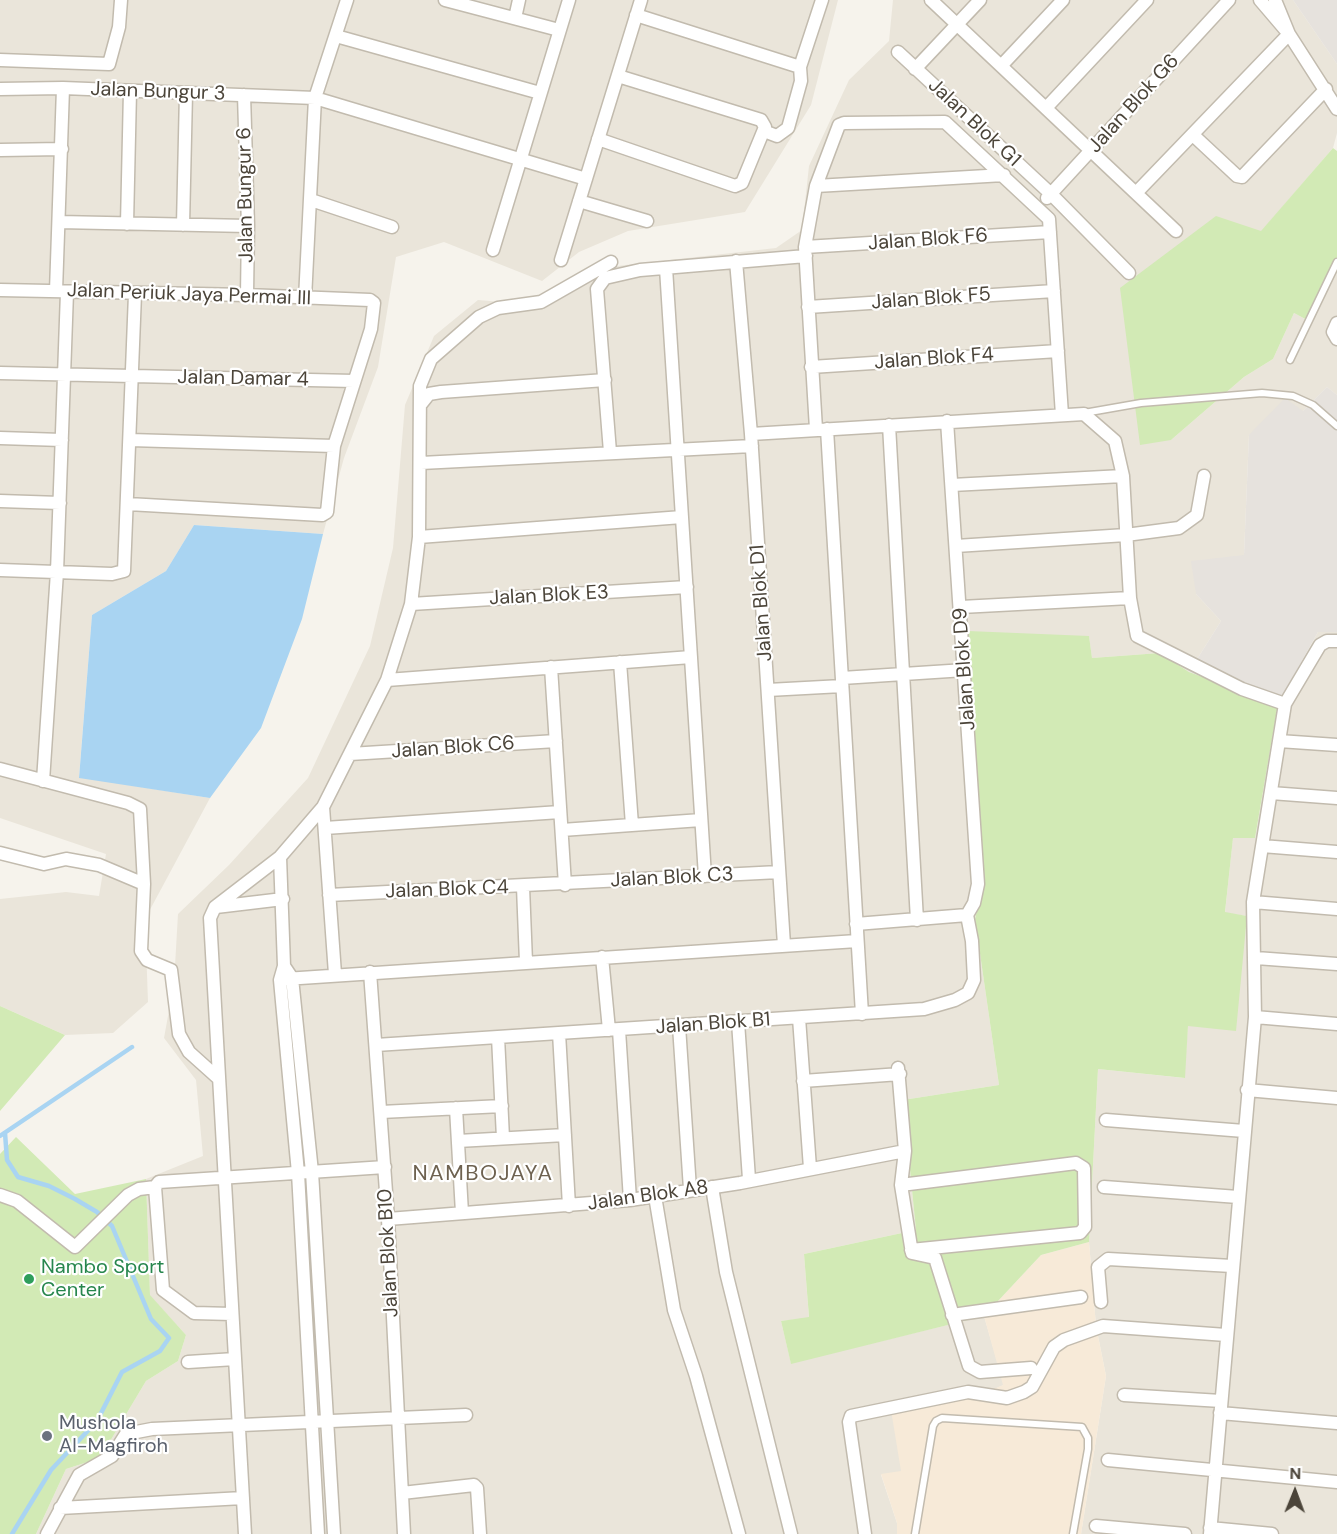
<!DOCTYPE html>
<html>
<head>
<meta charset="utf-8">
<style>
  body { margin:0 }
  #map { position:relative; width:1337px; height:1534px; overflow:hidden; background:#f6f3ec; font-family:"DM Sans",sans-serif }
  canvas { display:block }
  .north { position:absolute; left:1265px; top:1462px; width:60px; height:60px; -webkit-text-stroke:4px #fff; paint-order:stroke; rotate:1deg; font-size:16px; font-weight:700; line-height:24px; text-align:center; color:#4b4439 }
  .north::after { content:''; display:block; margin:auto; width:21px; height:27px; background:#4b4439; clip-path:polygon(50% 0,100% 100%,50% 72%,0 100%) }
</style>
</head>
<body>
<div id="map">
<canvas width="1337" height="1534"></canvas>
<div class="north">N</div>
</div>
<script>
const ctx = document.querySelector('canvas').getContext('2d');
ctx.lineJoin = 'round';
function fill(path, color) { ctx.fillStyle = color; ctx.fill(path, 'evenodd'); }
const shape = rows => new Path2D(rows.map(r => 'M' + r).join(''));
function trace(path, color, width, dash) { ctx.strokeStyle = color; ctx.lineWidth = width; ctx.lineCap = dash ? 'butt' : 'round'; ctx.setLineDash(dash || []); ctx.stroke(path); }
function write(font, color, halo, rows, align = 'center') {
  ctx.font = font + ' "DM Sans",sans-serif'; ctx.lineWidth = 4.5; ctx.setLineDash([]); ctx.textBaseline = 'middle'; ctx.strokeStyle = halo; ctx.fillStyle = color; for (const [text, x, y, turn = 0] of rows) {
    ctx.save(); ctx.translate(x, y); ctx.rotate((+turn || 0) * Math.PI / 180); ctx.textAlign = isNaN(turn) ? turn : align; if (halo) ctx.strokeText(text, 0, 0); ctx.fillText(text, 0, 0); ctx.restore();
  }
}
const residential = shape([
  [0,0,838,0,811,105,745,212,628,231,579,252,542,281,444,242,396,257,378,367,344,458,323,534,194,525,166,571,92,615,79,777,210,798,145,919,148,1002,113,1033,65,1035,0,1006,0,899,66,892,99,896,106,854,0,818],
  [893,0,1293,0,1337,64,1337,133,1333,148,1261,232,1171,440,1244,377,1273,359,1294,313,1309,321,1337,257,1337,395,1327,387,1303,411,1249,435,1244,555,1196,594,1221,621,1189,672,1160,653,1092,658,1089,637,983,884,975,919,999,1085,903,1100,916,1230,804,1254,809,1318,781,1321,791,1363,984,1316,1004,1385,972,1398,902,1472,881,1475,897,1523,897,1534,36,1534,66,1469,100,1458,146,1381,178,1361,186,1335,150,1296,146,1179,203,1156,196,1080,164,1038,174,983,178,914,229,865,308,778,370,646,393,548,405,405,434,336,478,300,537,305,617,266,776,248,802,230,809,166,849,80,889,41],
  [1318,632,1337,632,1337,1534,1081,1534,1106,1376,1096,1326,1089,1242,1098,1069,1184,1078,1188,1025,1247,916,1225,913,1233,837,1255,838,1278,704]
]);
const commercial = shape([
  [1089,1242,1096,1326,1106,1376,1081,1534,897,1534,897,1523,881,1474,901,1471,891,1410,972,1398,1003,1385,984,1316,1041,1255]
]);
const industrial = shape([
  [1293,0,1337,0,1337,64],
  [1327,387,1337,395,1337,632,1318,632,1278,704,1189,672,1221,621,1196,594,1191,561,1244,555,1249,435,1285,398,1303,411]
]);
const green = shape([
  [1333,148,1337,151,1337,257,1309,321,1294,313,1273,359,1244,377,1171,440,1140,445,1120,288,1216,216,1261,231],
  [968,631,1089,636,1092,658,1160,653,1189,672,1278,704,1255,838,1233,838,1225,912,1247,916,1236,1031,1188,1026,1185,1078,1098,1069,1089,1242,1041,1255,984,1316,791,1364,781,1321,809,1317,804,1254,916,1230,903,1100,999,1085,975,919,983,884],
  [0,1006,65,1035,0,1111],
  [16,1137,75,1194,146,1179,150,1295,186,1335,178,1361,146,1381,100,1458,66,1469,36,1534,0,1534,0,1154]
]);
const water = shape([
  [194,525,323,534,302,619,261,728,210,798,79,778,92,615,166,571]
]);
const stream = shape([
  [5,1133,7,1160,18,1177,49,1186,75,1199,97,1212,112,1226,151,1319,169,1338,160,1351,122,1372,97,1421,51,1470,12,1534],
  [0,1136,132,1047]
]);
const service = shape([
  [1290,360,1337,262],
  [1084,413,1141,403,1262,393,1293,396,1313,405,1337,426],
  [915,1534,933,1426,936,1421,942,1418,1082,1427,1088,1438,1088,1449,1073,1534]
]);
const minor = shape([
  [445,0,559,30],
  [931,0,1176,231],
  [1260,0,1289,34,1337,109],
  [636,15,800,67,822,0],
  [515,18,519,0],
  [336,36,540,93],
  [898,52,1051,194,1129,273],
  [0,60,109,64,119,27,121,0],
  [1001,66,1063,0],
  [915,69,980,0],
  [0,89,63,88,315,98,586,179],
  [244,95,248,226,247,295],
  [1046,108,1147,0],
  [764,131,777,136,788,128,801,81,800,67],
  [1193,135,1237,176,1242,177,1326,89],
  [598,139,735,186,742,183,765,127,761,120,618,76],
  [0,150,62,149],
  [816,186,1004,175],
  [1136,193,1289,34,1275,0],
  [1047,198,1229,0],
  [311,200,392,227],
  [579,201,647,221],
  [59,222,248,226],
  [127,224,130,91],
  [183,225,186,93],
  [805,247,1050,232],
  [493,250,569,0],
  [561,260,641,0],
  [736,261,751,434,784,945],
  [666,268,705,876],
  [0,290,247,295,370,300,374,303,371,329,334,446,327,512,322,515,128,504],
  [56,291,63,88],
  [305,299,315,98,347,0],
  [808,307,1054,291],
  [1337,323,1333,332,1337,339],
  [811,367,1058,351],
  [0,373,354,381],
  [421,404,429,394,441,392,605,380],
  [947,421,978,884,974,903,967,915],
  [889,425,917,920],
  [816,429,805,247,816,186,839,125,844,123,945,122,1049,219,1062,415],
  [827,429,862,1014],
  [751,434,1084,414,1115,441,1123,476,1130,598,1137,636,1242,689,1285,704],
  [0,438,62,440],
  [130,440,334,446],
  [610,452,597,289,605,278,640,270,806,256],
  [421,463,752,446],
  [952,485,1123,476],
  [0,501,60,503],
  [419,537,682,517],
  [956,546,1126,535,1179,528,1197,515,1204,476],
  [0,570,112,574,124,571,135,294],
  [411,604,687,587],
  [961,607,1130,598],
  [620,662,632,825],
  [551,667,565,885],
  [842,678,965,670],
  [387,680,691,657],
  [768,690,842,686],
  [1279,741,1337,745],
  [350,754,556,741],
  [0,769,128,803,140,809,144,884,141,951,147,960,171,970,179,1034,189,1052,218,1078],
  [43,781,57,572,67,292],
  [1271,793,1337,798],
  [323,807,335,974],
  [325,828,560,812],
  [562,830,701,820],
  [1262,846,1337,852],
  [0,853,44,864,66,859,99,865,144,884],
  [280,857,284,966],
  [523,887,526,962],
  [329,895,779,872],
  [1253,902,1337,909],
  [216,907,283,899],
  [856,924,967,915],
  [602,957,609,1030],
  [1256,958,1337,964],
  [370,972,388,1219,404,1534],
  [285,979,857,941],
  [1255,1017,1337,1024],
  [799,1018,810,1168],
  [738,1022,749,1179],
  [679,1026,690,1189],
  [619,1030,630,1200],
  [559,1033,569,1206],
  [498,1037,503,1138],
  [376,1045,924,1009,955,1000,968,993,974,980,972,941,967,915],
  [898,1068,905,1151,901,1185,912,1253,935,1258,969,1366,980,1372,1031,1368],
  [803,1081,900,1074],
  [1247,1090,1337,1098],
  [456,1108,462,1213],
  [381,1112,502,1106],
  [1106,1120,1244,1131],
  [458,1141,565,1135],
  [901,1185,1076,1163,1084,1168,1085,1227,1080,1233,911,1250],
  [155,1187,159,1182,385,1167],
  [155,1187,163,1290,194,1313,232,1314],
  [712,1187,726,1272,791,1534],
  [1104,1187,1238,1197],
  [0,1195,17,1201,75,1247,128,1195,139,1189,155,1187],
  [655,1196,674,1310,696,1376,739,1534],
  [388,1219,630,1200,740,1183,905,1151],
  [1101,1302,1098,1267,1108,1259,1232,1266],
  [952,1315,1081,1297],
  [188,1362,235,1359],
  [1124,1395,1221,1401],
  [1220,1413,1337,1423],
  [1108,1460,1337,1482],
  [402,1493,474,1485,477,1488,480,1534],
  [60,1508,243,1498],
  [1096,1526,1185,1534],
  [1210,1528,1272,1534],
  [47,1534,79,1475,112,1456,126,1434,152,1429,466,1415],
  [245,1534,210,918,215,907,280,857,323,807,387,680,411,604,419,537,420,386,431,359,479,317,498,308,541,302,611,262],
  [318,1534,298,1173,280,980,284,966,292,978,312,1172,334,1534],
  [865,1534,849,1422,851,1416,968,1392,1007,1398,1024,1392,1032,1387,1054,1347,1064,1340,1103,1326,1226,1335],
  [1210,1534,1255,1017,1253,902,1285,704,1320,645,1327,641,1337,641]
]);
const markers = [
  [29,1279,6,"#2e9e5b"],
  [47,1436,6,"#6b7280"]
];
const streetNames = [
  ["Jalan Bungur 3",158,92,2],
  ["Jalan Blok G6",1134,104,-48],
  ["Jalan Blok G1",974,123,43],
  ["Jalan Bungur 6",246,195,-91],
  ["Jalan Blok F6",928,240,-4],
  ["Jalan Periuk Jaya Permai III",189,295,2],
  ["Jalan Blok F5",931,299,-4],
  ["Jalan Blok F4",934,359,-4],
  ["Jalan Damar 4",243,379,1],
  ["Jalan Blok E3",549,596,-3],
  ["Jalan Blok D1",762,603,-94],
  ["Jalan Blok D9",965,669,-94],
  ["Jalan Blok C6",453,748,-4],
  ["Jalan Blok C3",672,878,-3],
  ["Jalan Blok C4",447,890,-2],
  ["Jalan Blok B1",713,1024,-4],
  ["Jalan Blok A8",648,1196,-8],
  ["Jalan Blok B10",389,1253,-93]
];
const leisureNames = [
  ["Nambo Sport",41,1268],
  ["Center",41,1291]
];
const worshipNames = [
  ["Mushola",59,1424],
  ["Al-Magfiroh",59,1447]
];
const quarterNames = [
  ["NAMBOJAYA",483,1174]
];
fill(residential, '#eae5da');
fill(commercial, '#f7ead8');
fill(industrial, '#e6e2dd');
fill(green, '#d2eab5');
fill(water, '#a9d4f2');
trace(stream, '#a9d4f2', 4.5);
trace(service, '#c2bbae', 9);
trace(minor, '#c2bbae', 15);
trace(service, '#fff', 6);
trace(minor, '#fff', 12);
for (const [x, y, r, color] of markers) { const dot = new Path2D(); dot.arc(x, y, r, 0, 2 * Math.PI); ctx.fillStyle = color; ctx.fill(dot); trace(dot, '#fff', 2); }
write('20px', '#4b4439', '#fff', streetNames);
write('20px', '#27864d', '#fff', leisureNames, 'left');
write('20px', '#5b616d', '#fff', worshipNames, 'left');
ctx.letterSpacing = '1.5px';
write('22px', '#6e6250', '#fff', quarterNames);
ctx.letterSpacing = '0px';
</script>
</body>
</html>
